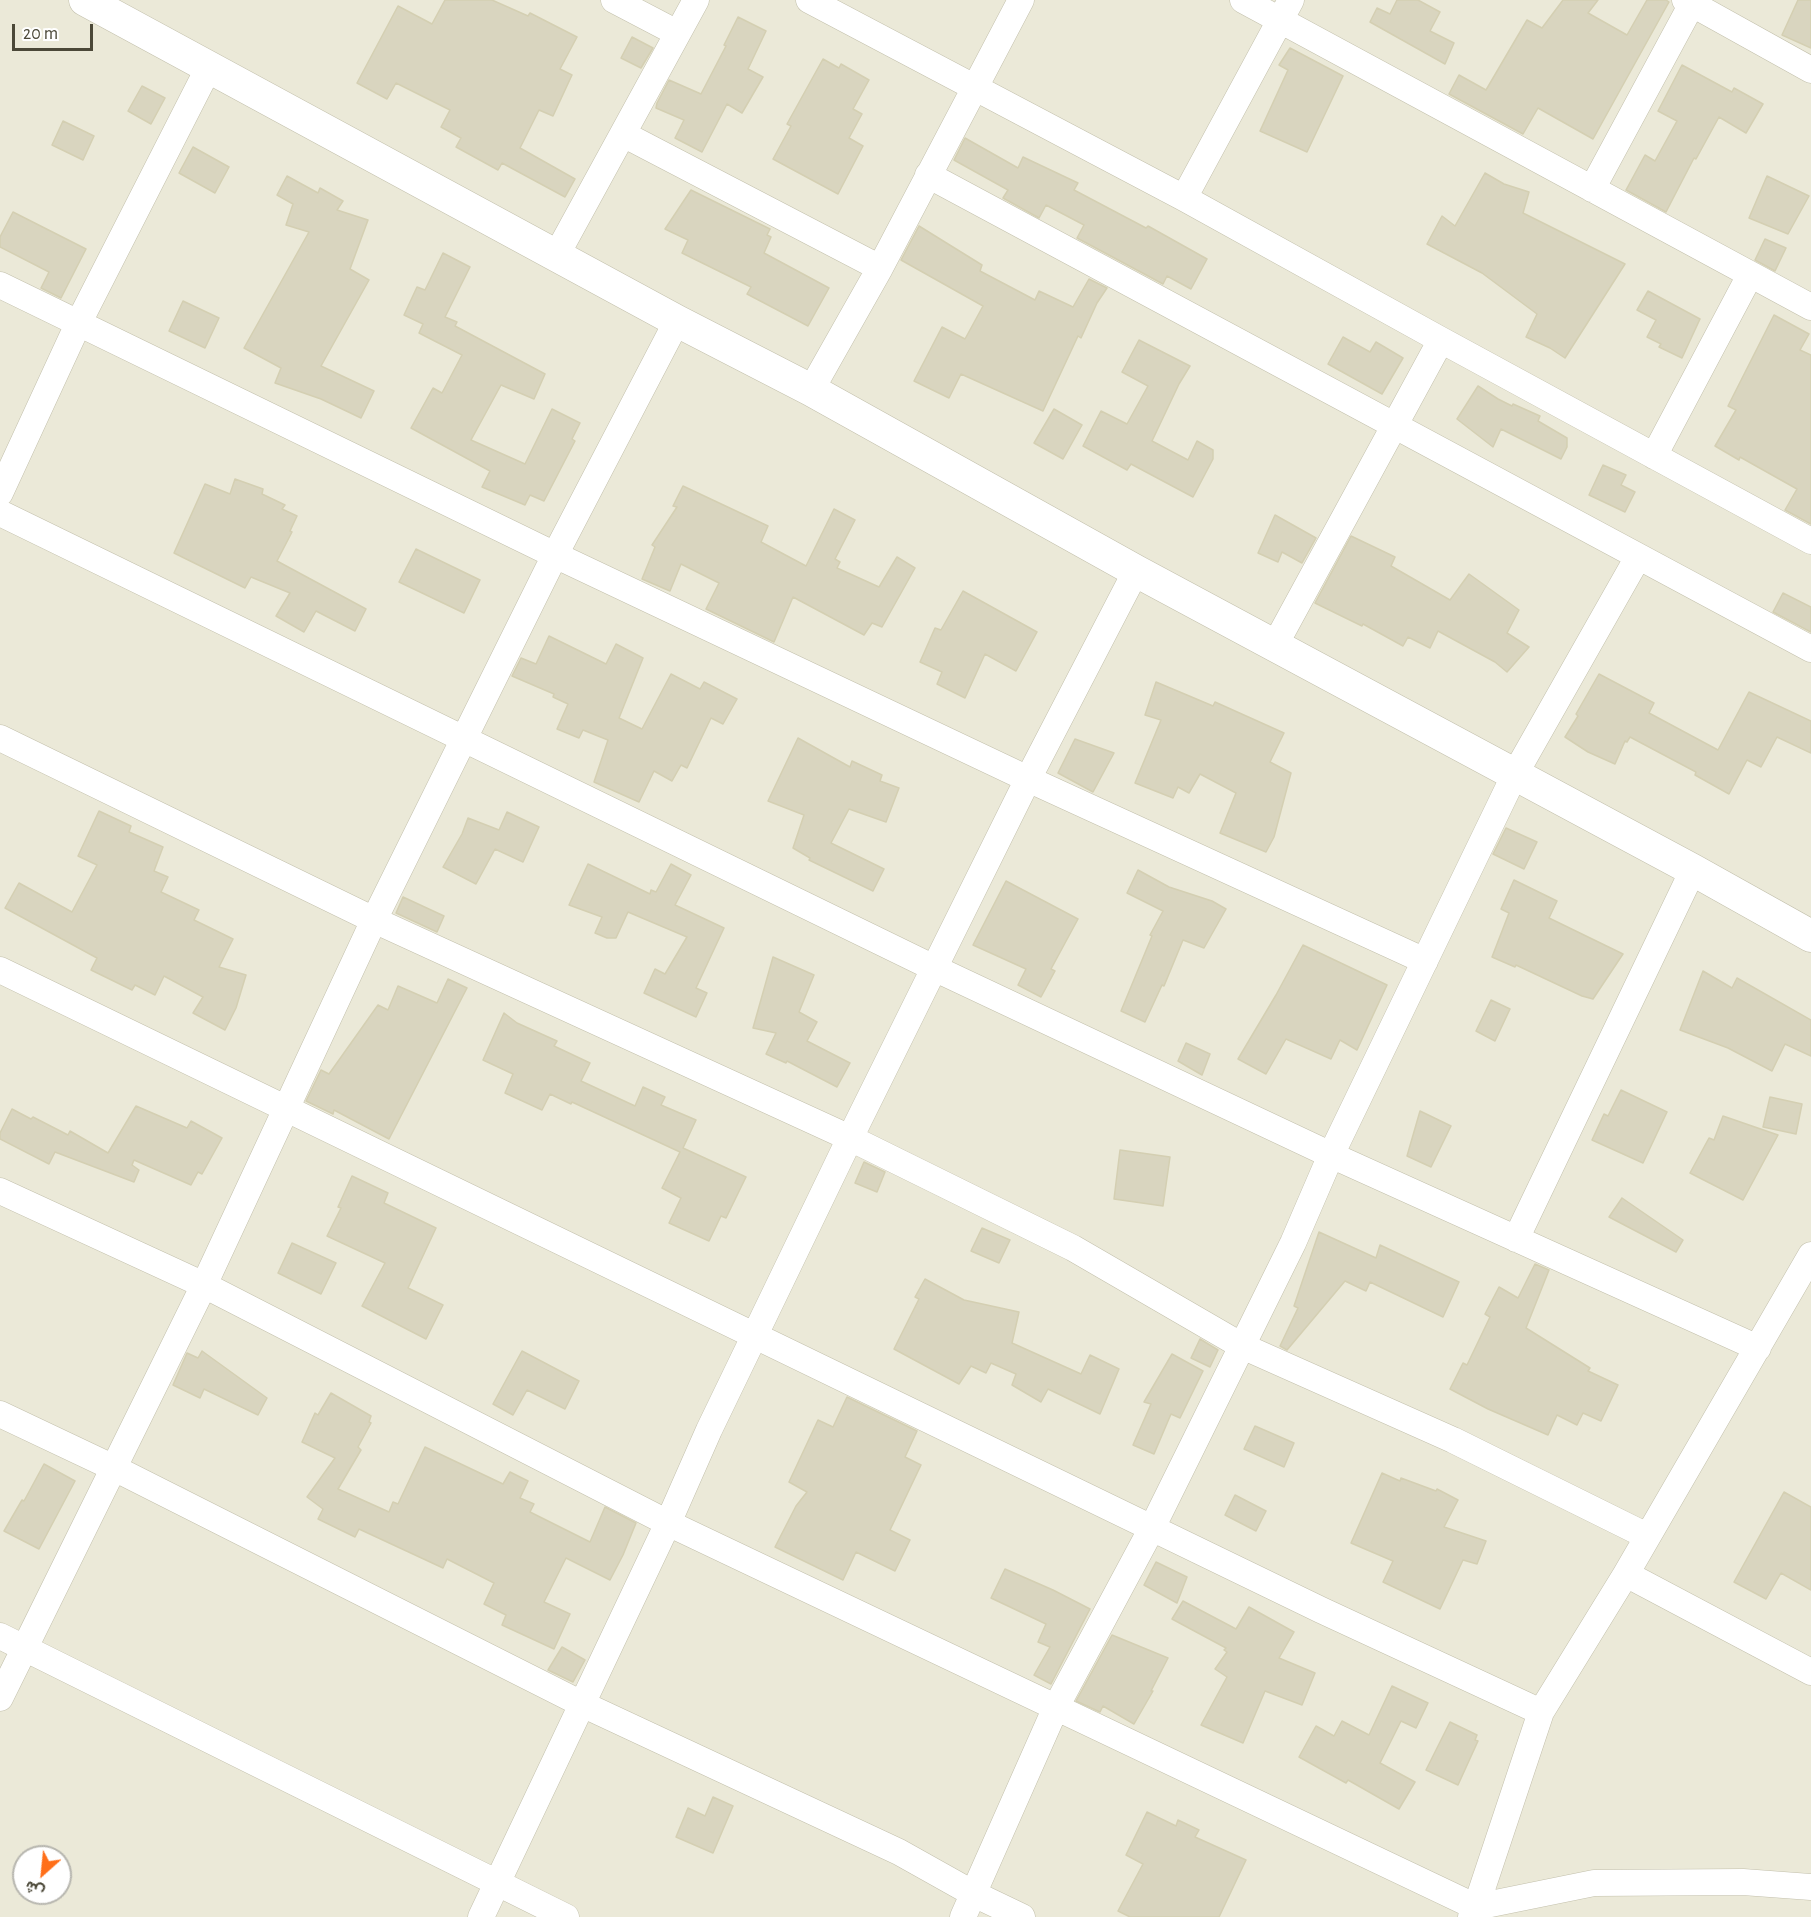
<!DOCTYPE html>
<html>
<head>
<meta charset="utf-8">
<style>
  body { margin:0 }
  #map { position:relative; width:1811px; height:1917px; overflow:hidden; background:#f6f5eb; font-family:"Alegreya Sans",Vazirmatn,sans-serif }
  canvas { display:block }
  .north { position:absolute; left:12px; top:1845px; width:60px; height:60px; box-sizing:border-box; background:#fff; border:2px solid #b7b6af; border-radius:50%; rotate:207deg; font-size:16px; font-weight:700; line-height:24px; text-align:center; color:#4b4838 }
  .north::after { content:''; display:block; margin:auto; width:21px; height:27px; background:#ff6f19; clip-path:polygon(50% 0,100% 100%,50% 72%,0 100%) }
  .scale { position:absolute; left:12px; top:24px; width:81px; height:27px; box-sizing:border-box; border:3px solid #4b4838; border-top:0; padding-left:8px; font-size:18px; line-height:21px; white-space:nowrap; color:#4b4838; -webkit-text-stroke:4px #fff; paint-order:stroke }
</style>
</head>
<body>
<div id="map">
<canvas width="1811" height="1917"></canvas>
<div class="north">ش</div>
<div class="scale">20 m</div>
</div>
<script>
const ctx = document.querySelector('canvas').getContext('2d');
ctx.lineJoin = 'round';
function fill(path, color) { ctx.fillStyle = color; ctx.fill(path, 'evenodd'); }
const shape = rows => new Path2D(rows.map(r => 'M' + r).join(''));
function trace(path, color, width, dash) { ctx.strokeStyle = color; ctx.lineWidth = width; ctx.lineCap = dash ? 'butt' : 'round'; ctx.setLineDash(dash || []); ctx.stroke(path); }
const residential = shape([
  [0,0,1811,0,1811,1917,0,1917],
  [24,1857,60,1857,60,1893,24,1893]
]);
const building = shape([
  [445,0,492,0,528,16,530,13,577,37,560,69,572,75,553,116,539,110,520,148,575,179,565,197,502,163,498,170,456,147,461,138,441,127,450,110,396,83,387,99,357,83,398,6,432,24,445,0],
  [1397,0,1418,0,1440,12,1430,31,1454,43,1445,64,1370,22,1377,8,1390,14,1397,0],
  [1563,0,1598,0,1588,13,1627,35,1647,0,1666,0,1669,2,1593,139,1538,108,1523,134,1449,94,1459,75,1486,90,1527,20,1542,28,1563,0],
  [1798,0,1811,0,1811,48,1782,35,1798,0],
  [738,17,766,31,748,69,763,77,742,113,727,104,702,152,675,138,684,120,656,108,657,103,669,80,701,94,726,46,724,45,738,17],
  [632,37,653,48,641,68,621,58,632,37],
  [1290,48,1343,76,1307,152,1260,131,1288,70,1279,65,1290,48],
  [823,59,839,68,841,64,869,80,853,109,862,114,849,138,863,146,838,194,773,159,791,126,787,124,823,59],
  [1682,65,1732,92,1734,88,1763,104,1746,133,1719,117,1696,159,1694,158,1666,212,1626,190,1645,155,1655,161,1677,121,1658,111,1682,65],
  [142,86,165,98,151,124,128,111,142,86],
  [63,121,94,136,83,160,52,145,63,121],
  [965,138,1018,168,1023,157,1078,183,1074,190,1146,228,1148,226,1207,259,1191,289,1167,276,1163,284,1077,238,1084,225,1046,205,1039,218,1003,198,1008,190,954,160,965,138],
  [193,147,229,167,215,193,179,173,193,147],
  [1485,173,1504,184,1529,192,1523,213,1625,264,1565,358,1550,348,1526,337,1537,314,1482,273,1427,244,1442,216,1455,226,1485,173],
  [287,176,318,193,320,188,343,201,337,210,368,220,350,269,369,280,321,366,374,391,361,418,321,399,275,383,281,368,244,348,309,232,286,225,293,204,277,195,287,176],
  [1767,176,1809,196,1788,234,1749,218,1767,176],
  [691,190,770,229,767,235,771,237,764,253,829,288,808,326,747,294,751,287,682,253,688,240,665,229,691,190],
  [13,212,86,249,61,298,41,288,49,272,0,247,0,237,13,212],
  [919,226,982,265,980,271,1035,300,1039,291,1073,307,1089,279,1107,288,1097,303,1081,338,1078,336,1043,411,961,374,949,398,914,381,942,327,965,339,983,306,901,260,919,226],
  [1765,239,1786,248,1775,271,1755,260,1765,239],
  [443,253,470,267,445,317,457,322,455,326,545,374,534,399,501,385,471,440,525,464,552,409,580,423,572,439,575,441,544,501,530,495,525,505,482,487,490,471,411,428,433,388,442,393,462,355,419,333,423,324,404,315,417,287,425,290,443,253],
  [1648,291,1700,319,1682,358,1659,347,1661,344,1647,337,1656,320,1637,310,1648,291],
  [183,301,219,318,205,348,169,331,183,301],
  [1774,315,1809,334,1800,350,1811,355,1811,524,1785,510,1797,489,1740,457,1739,460,1715,446,1736,410,1728,406,1774,315],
  [1343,337,1370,352,1376,342,1403,358,1382,394,1328,364,1343,337],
  [1139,340,1190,366,1179,384,1152,441,1188,460,1197,441,1213,450,1213,459,1193,497,1131,464,1127,470,1083,446,1101,411,1127,424,1148,386,1122,372,1139,340],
  [1478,386,1498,399,1512,406,1513,404,1540,416,1538,421,1567,438,1567,447,1561,459,1501,429,1493,447,1457,419,1478,386],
  [1054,409,1082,425,1063,459,1034,443,1054,409],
  [1603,465,1626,475,1621,485,1635,492,1625,512,1589,495,1603,465],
  [235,479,263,489,262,494,285,505,282,509,297,516,290,531,292,532,277,561,366,609,355,631,316,611,304,632,276,616,290,593,251,577,245,588,174,553,205,484,230,494,235,479],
  [683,486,768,526,761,542,806,566,834,509,855,520,835,559,840,562,837,568,879,587,897,557,915,568,882,627,872,623,864,635,793,597,774,642,706,609,719,583,681,564,670,591,642,579,655,547,652,545,677,507,673,506,683,486],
  [1275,515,1316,538,1302,563,1282,552,1278,562,1258,553,1275,515],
  [1351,536,1395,557,1391,566,1450,600,1469,574,1519,610,1507,633,1529,647,1507,672,1495,662,1438,631,1430,648,1408,637,1403,646,1363,624,1362,626,1315,603,1351,536],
  [416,549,480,580,464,613,399,582,416,549],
  [963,591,1037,632,1016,671,985,654,965,698,937,684,942,672,920,662,935,628,941,630,963,591],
  [1783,593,1811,607,1811,632,1773,612,1783,593],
  [549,636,606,664,616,644,643,658,619,718,642,729,671,674,700,689,704,682,737,699,723,724,711,718,687,768,681,765,672,781,654,771,639,802,594,782,608,740,583,730,579,738,557,729,568,704,553,697,554,694,512,676,521,658,536,664,549,636],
  [1599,674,1654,703,1649,713,1718,750,1749,692,1811,721,1811,753,1777,737,1761,767,1747,760,1729,794,1695,775,1696,772,1630,737,1627,742,1625,741,1615,764,1588,752,1565,737,1578,716,1576,714,1599,674],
  [1156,682,1213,706,1215,702,1284,733,1270,762,1291,773,1274,837,1266,852,1220,833,1236,793,1200,774,1189,793,1178,787,1173,798,1135,783,1161,720,1145,715,1156,682],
  [798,738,850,767,852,761,882,775,880,781,899,788,886,822,849,809,831,843,884,869,873,891,809,860,810,858,793,848,804,815,768,801,798,738],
  [1075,739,1114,753,1093,792,1058,773,1075,739],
  [99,811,131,826,129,832,163,847,154,871,168,877,161,892,199,910,194,920,233,939,219,967,246,975,236,1008,225,1030,193,1013,203,997,164,976,155,995,135,985,132,990,91,970,97,958,5,908,19,883,72,912,97,865,78,856,99,811],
  [507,812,539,827,523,862,495,849,476,884,443,867,462,834,468,818,499,830,507,812],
  [1506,828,1537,842,1524,869,1493,854,1506,828],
  [588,864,650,894,651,890,656,892,671,864,691,875,675,905,724,928,696,988,707,993,696,1017,644,993,655,969,665,974,687,937,628,912,616,938,607,938,595,933,602,917,569,905,588,864],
  [1138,870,1169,887,1212,901,1226,909,1204,948,1183,940,1164,986,1162,985,1145,1022,1121,1011,1152,936,1150,935,1163,911,1127,893,1138,870],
  [1514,880,1557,901,1549,918,1623,954,1593,999,1582,996,1516,965,1515,967,1492,957,1509,913,1501,909,1514,880],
  [1006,881,1078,919,1051,969,1055,971,1041,997,1018,985,1026,969,973,945,1006,881],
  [403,897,444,916,437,932,396,913,403,897],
  [1303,945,1387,985,1357,1050,1340,1040,1331,1059,1286,1039,1266,1074,1238,1059,1276,995,1303,945],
  [773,957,814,975,799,1012,817,1022,807,1041,850,1063,837,1087,787,1061,786,1063,766,1054,776,1033,753,1028,773,957],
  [1703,971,1732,988,1737,978,1811,1020,1811,1056,1785,1044,1772,1071,1728,1048,1680,1030,1703,971],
  [448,979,467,988,389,1139,334,1110,333,1114,306,1101,321,1070,329,1074,378,1005,388,1010,398,986,437,1003,448,979],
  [1491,1000,1510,1009,1495,1041,1476,1031,1491,1000],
  [504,1013,517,1023,557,1041,554,1046,590,1063,581,1081,635,1106,643,1087,665,1097,661,1105,696,1120,683,1148,746,1177,726,1218,721,1216,709,1241,669,1223,681,1198,662,1188,680,1152,572,1102,571,1104,550,1094,542,1110,505,1093,513,1074,483,1060,504,1013],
  [1186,1043,1210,1054,1202,1075,1178,1061,1186,1043],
  [1621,1090,1667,1112,1643,1163,1592,1140,1604,1114,1608,1116,1621,1090],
  [1770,1097,1802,1104,1796,1134,1763,1127,1770,1097],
  [136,1106,187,1128,191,1121,222,1138,202,1174,198,1172,191,1185,134,1160,132,1165,139,1170,134,1182,55,1152,49,1164,0,1139,0,1133,12,1109,31,1119,33,1117,68,1135,70,1131,108,1153,136,1106],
  [1420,1111,1451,1126,1431,1167,1407,1156,1420,1111],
  [1723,1116,1778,1135,1743,1200,1690,1173,1709,1138,1714,1140,1723,1116],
  [1120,1150,1170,1157,1163,1206,1114,1199,1120,1150],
  [864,1162,885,1172,877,1192,855,1183,864,1162],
  [352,1176,388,1193,384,1203,436,1228,408,1288,443,1305,426,1339,362,1306,385,1263,327,1236,341,1208,338,1207,352,1176],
  [1622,1198,1683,1240,1676,1252,1609,1217,1622,1198],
  [982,1228,1010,1240,999,1263,971,1251,982,1228],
  [1319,1232,1376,1258,1380,1245,1459,1282,1443,1317,1370,1282,1366,1291,1345,1281,1287,1350,1280,1346,1298,1308,1294,1306,1319,1232],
  [292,1243,336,1263,321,1294,278,1273,292,1243],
  [1535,1264,1549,1270,1526,1328,1590,1368,1588,1371,1618,1385,1601,1421,1583,1413,1577,1425,1557,1415,1548,1435,1488,1409,1450,1389,1463,1363,1467,1365,1490,1317,1485,1314,1499,1287,1518,1298,1535,1264],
  [925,1279,964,1300,1019,1312,1012,1343,1081,1374,1090,1355,1119,1369,1100,1414,1048,1389,1041,1402,1012,1385,1016,1374,991,1363,986,1373,971,1366,959,1384,894,1349,919,1299,915,1297,925,1279],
  [1200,1339,1218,1350,1210,1367,1191,1358,1200,1339],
  [202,1351,267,1398,258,1415,204,1389,200,1398,173,1385,187,1353,198,1358,202,1351],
  [522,1351,579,1381,565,1409,527,1390,513,1415,493,1404,522,1351],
  [1172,1354,1203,1371,1180,1418,1171,1414,1154,1454,1133,1445,1151,1404,1144,1402,1172,1354],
  [331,1393,371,1416,369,1422,371,1423,358,1447,361,1450,338,1489,389,1512,393,1502,398,1504,425,1447,503,1484,510,1472,528,1481,520,1498,534,1504,530,1512,590,1542,605,1507,636,1523,623,1555,610,1580,566,1558,544,1602,570,1614,554,1649,502,1625,506,1615,484,1604,494,1583,447,1559,443,1568,359,1529,355,1537,318,1519,323,1509,307,1497,335,1458,302,1442,315,1413,318,1415,331,1393],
  [847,1397,917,1431,905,1457,921,1465,890,1530,910,1540,895,1571,856,1552,843,1580,775,1547,796,1506,807,1492,789,1482,818,1420,833,1427,847,1397],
  [1255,1426,1294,1443,1284,1467,1244,1449,1255,1426],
  [44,1464,75,1481,39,1549,4,1531,22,1500,24,1501,44,1464],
  [1382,1473,1400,1481,1401,1478,1436,1491,1437,1489,1458,1500,1444,1527,1486,1541,1477,1564,1463,1560,1440,1609,1383,1582,1393,1561,1351,1543,1382,1473],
  [1784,1492,1811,1507,1811,1590,1781,1573,1766,1599,1734,1582,1784,1492],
  [1235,1495,1266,1511,1256,1531,1225,1515,1235,1495],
  [1156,1562,1187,1577,1177,1603,1144,1585,1156,1562],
  [1005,1569,1053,1590,1090,1609,1051,1684,1034,1675,1050,1647,1038,1642,1046,1624,991,1598,1005,1569],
  [1183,1601,1236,1629,1249,1607,1294,1632,1279,1658,1315,1673,1302,1705,1265,1691,1243,1743,1201,1725,1227,1677,1215,1669,1227,1652,1224,1650,1226,1648,1172,1619,1183,1601],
  [1112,1635,1168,1658,1151,1691,1153,1691,1134,1724,1103,1706,1100,1712,1076,1701,1112,1635],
  [562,1647,585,1660,573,1682,548,1670,562,1647],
  [1392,1686,1428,1703,1416,1728,1401,1721,1380,1763,1415,1782,1399,1809,1348,1780,1346,1783,1299,1757,1316,1726,1334,1736,1342,1721,1369,1735,1392,1686],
  [1450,1722,1477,1735,1475,1740,1478,1741,1458,1785,1426,1770,1450,1722],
  [713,1797,733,1806,713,1853,676,1837,688,1808,705,1816,713,1797],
  [1147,1812,1176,1826,1178,1820,1199,1830,1195,1837,1246,1860,1219,1917,1130,1917,1118,1911,1143,1864,1126,1855,1147,1812]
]);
const minor = shape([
  [614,0,677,33],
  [809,0,1184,198,1441,340,1811,541],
  [1243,0,1811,307],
  [1685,0,1811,70],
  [623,134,880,268],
  [928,175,1811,649],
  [1592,189,1694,0],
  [1184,198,1291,0],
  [556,256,696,0],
  [0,285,555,555,1028,779,1425,961],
  [811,390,880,268,1021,0],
  [1654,456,1750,275],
  [0,493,79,322,209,67],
  [0,513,934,968,1331,1155,1758,1348],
  [1275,645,1441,340],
  [0,738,374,920,850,1138,1073,1248,1242,1346,1453,1440,1647,1536],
  [0,970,1321,1610,1541,1712],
  [0,1191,204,1285,668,1523,1476,1907,1594,1883,1743,1882,1811,1887],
  [1516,1239,1693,870],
  [0,1414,114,1468,582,1704,899,1852,974,1894,1022,1917],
  [1626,1574,1811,1672],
  [0,1636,566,1917],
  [0,1698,204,1285,374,920,555,555,677,321],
  [481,1917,668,1523,709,1430,850,1138,1028,779,1136,571],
  [963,1917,1056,1707,1152,1528,1293,1243,1331,1155,1515,774,1638,557],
  [1471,1917,1476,1907,1541,1712,1626,1574,1811,1255]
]);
const tertiary = shape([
  [85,0,677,321,811,390,1136,571,1693,870,1811,936]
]);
fill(residential, '#ebe9d8');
fill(building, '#d9d5bf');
trace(building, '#d4cfb2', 1.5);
trace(minor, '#c3c0ac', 27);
trace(tertiary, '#c3c0ac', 33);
trace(minor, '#fff', 26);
trace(tertiary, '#fff', 32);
</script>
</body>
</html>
